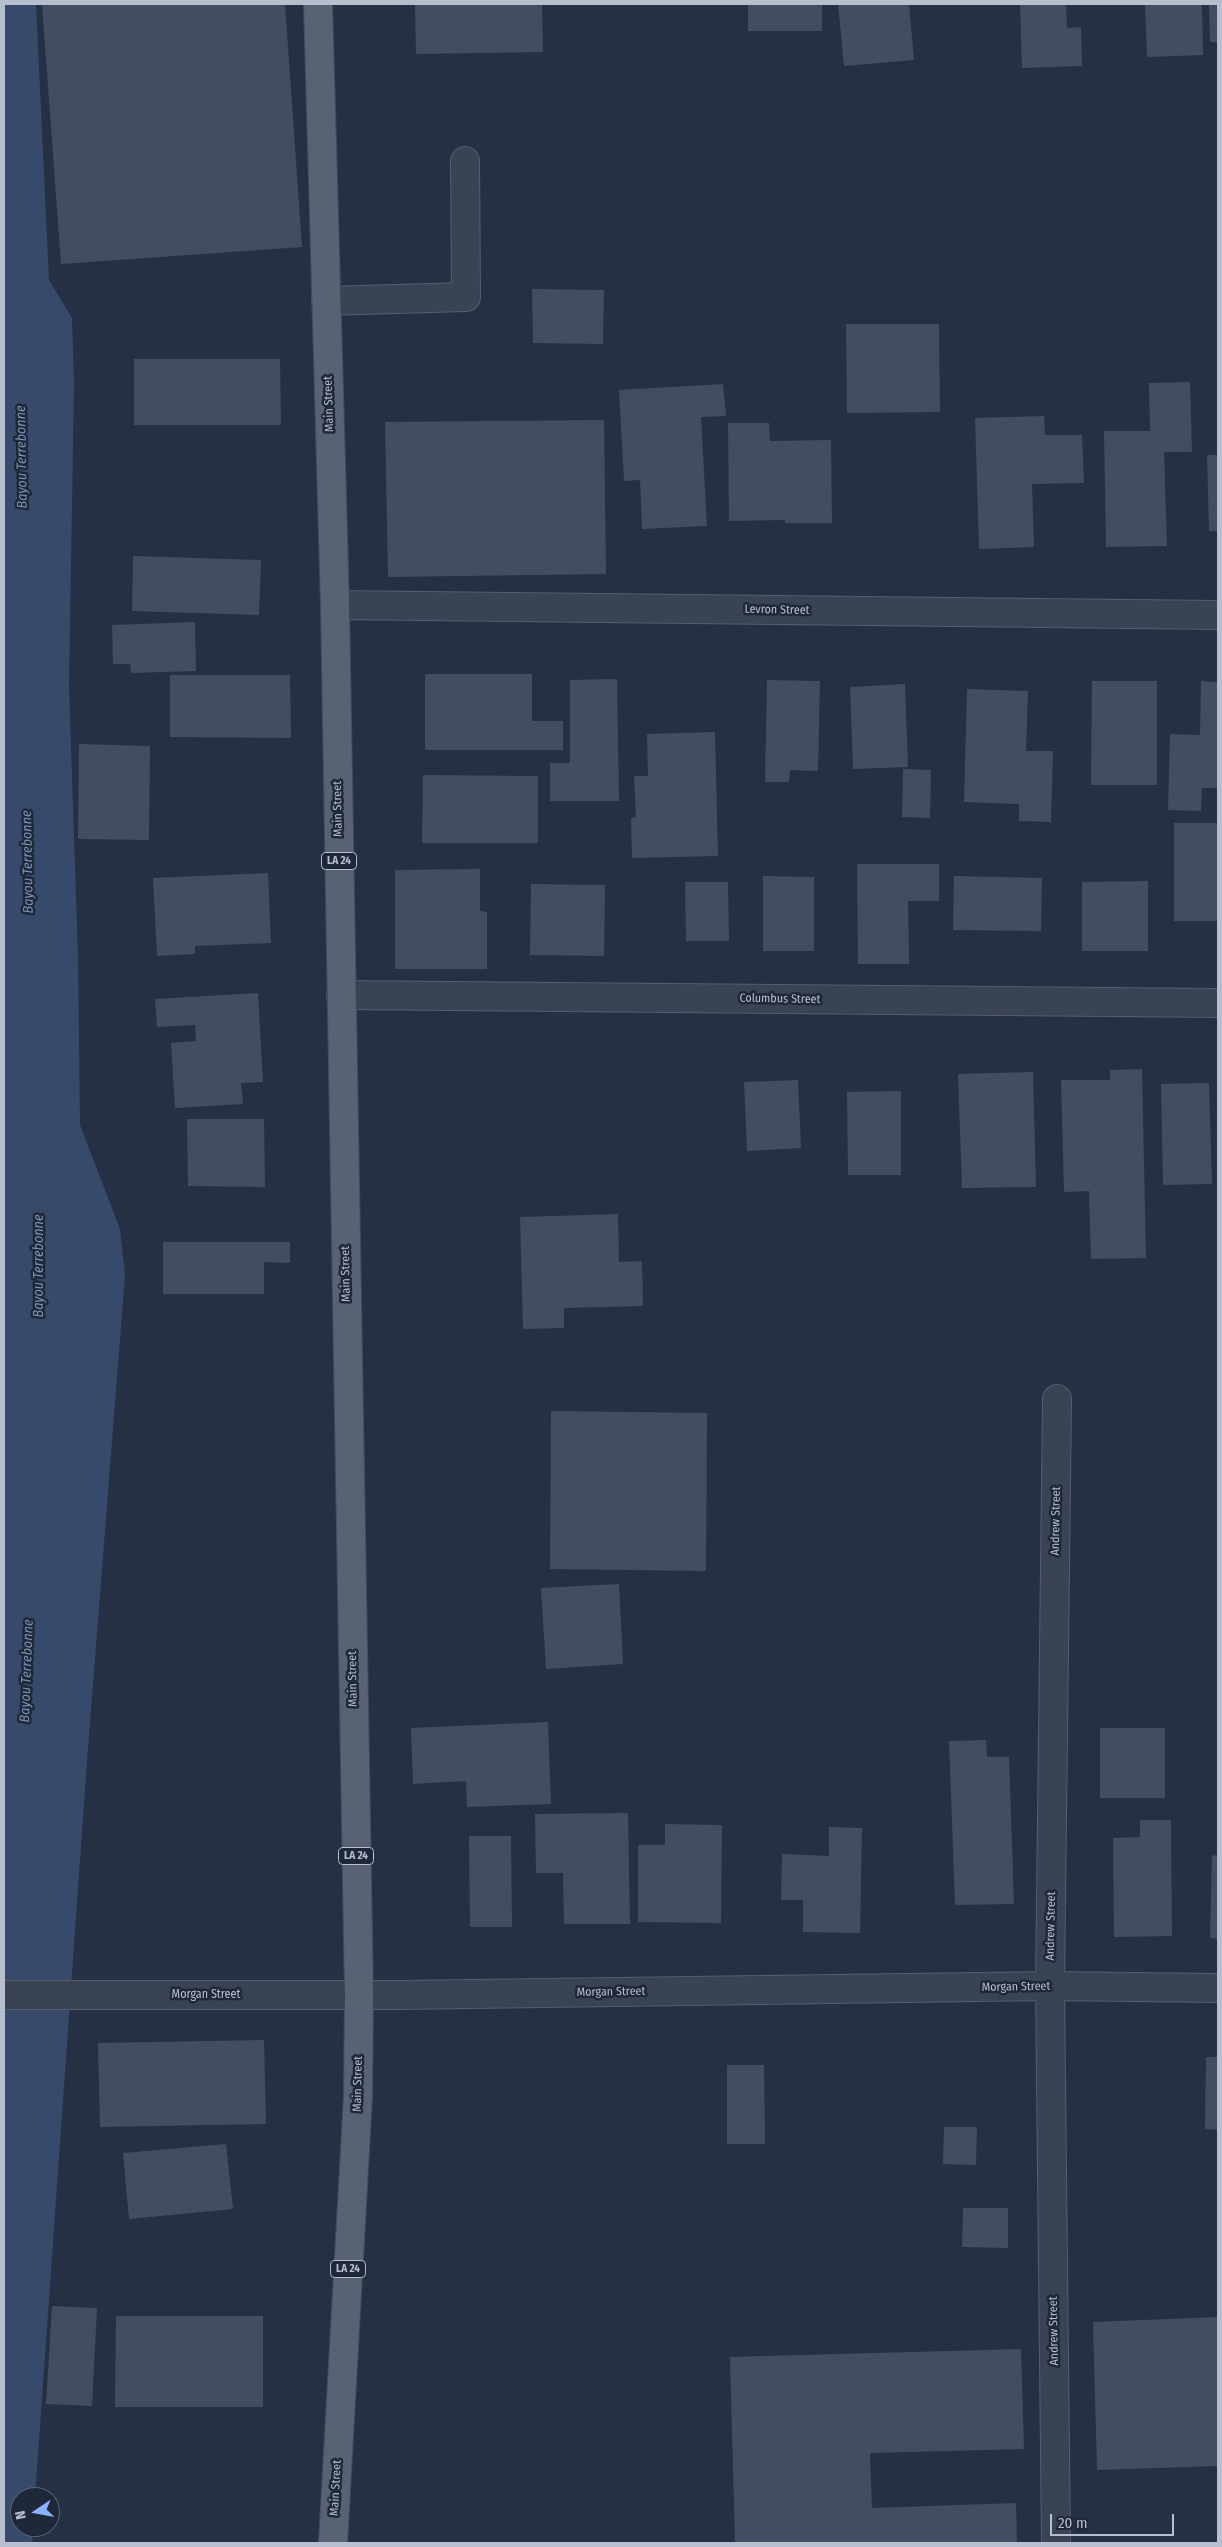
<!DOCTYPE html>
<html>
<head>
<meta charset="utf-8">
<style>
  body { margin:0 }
  #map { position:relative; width:1222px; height:2547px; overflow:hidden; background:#253044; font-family:"Fira Sans Condensed",sans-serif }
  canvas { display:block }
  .frame { position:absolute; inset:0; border:5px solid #b7becd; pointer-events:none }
  .north { position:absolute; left:10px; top:2487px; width:50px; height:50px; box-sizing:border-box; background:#1e2839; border:1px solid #5b6474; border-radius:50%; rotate:258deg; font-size:14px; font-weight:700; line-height:20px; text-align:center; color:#b7becd }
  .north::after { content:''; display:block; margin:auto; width:18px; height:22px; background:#8bb1fe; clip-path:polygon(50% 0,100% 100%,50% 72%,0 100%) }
  .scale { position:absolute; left:1050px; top:2514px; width:124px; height:22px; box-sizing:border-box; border:2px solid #b7becd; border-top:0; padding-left:6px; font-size:15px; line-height:18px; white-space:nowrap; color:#b7becd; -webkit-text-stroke:4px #1e2839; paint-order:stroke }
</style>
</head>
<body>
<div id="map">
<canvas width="1222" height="2547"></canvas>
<div class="frame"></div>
<div class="north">N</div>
<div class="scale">20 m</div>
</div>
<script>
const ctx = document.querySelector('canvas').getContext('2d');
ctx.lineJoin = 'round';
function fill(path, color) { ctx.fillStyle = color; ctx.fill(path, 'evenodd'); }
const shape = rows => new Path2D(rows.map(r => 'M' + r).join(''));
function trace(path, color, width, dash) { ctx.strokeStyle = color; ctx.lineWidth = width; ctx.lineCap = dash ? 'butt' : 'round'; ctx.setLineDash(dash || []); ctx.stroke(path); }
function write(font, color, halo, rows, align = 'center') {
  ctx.font = font + ' "Fira Sans Condensed",sans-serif'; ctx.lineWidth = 5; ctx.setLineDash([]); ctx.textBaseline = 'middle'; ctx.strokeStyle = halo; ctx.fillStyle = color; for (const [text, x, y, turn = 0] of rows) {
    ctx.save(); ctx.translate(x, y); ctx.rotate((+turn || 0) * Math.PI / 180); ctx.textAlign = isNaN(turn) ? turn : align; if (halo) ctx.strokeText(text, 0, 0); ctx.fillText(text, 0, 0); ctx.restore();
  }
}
const water = shape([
  [4,4,36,4,49,280,72,318,74,383,69,686,78,957,80,1125,120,1229,125,1275,87,1761,35,2497,20,2497,20,2527,33,2527,32,2543,4,2543]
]);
const building = shape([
  [42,4,285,4,302,247,61,264],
  [415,4,542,4,543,52,416,54],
  [748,4,822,4,822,31,748,31],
  [838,4,909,4,914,60,844,66],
  [1020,4,1066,4,1067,28,1081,27,1082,66,1022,68],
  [1145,4,1202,4,1203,55,1147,57],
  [1209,4,1218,4,1218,42,1210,42],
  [532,289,604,290,603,344,533,343],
  [846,324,939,324,940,412,847,413],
  [134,359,280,359,281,425,134,425],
  [1190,382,1192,452,1164,452,1167,546,1106,547,1104,431,1150,431,1149,383],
  [723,384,726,416,701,417,707,526,642,529,640,480,624,481,619,390],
  [1044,416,1045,435,1082,435,1084,483,1032,484,1034,547,979,549,975,418],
  [604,420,606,574,388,577,385,422],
  [728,423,769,423,770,441,831,440,832,523,785,523,785,520,729,521],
  [1207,455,1218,455,1218,531,1209,531],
  [133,556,261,560,259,615,132,611],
  [195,622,196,671,131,673,130,664,113,664,112,625],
  [425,674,532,674,532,721,563,721,563,750,425,750],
  [170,675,290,675,291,738,170,737],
  [617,679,619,801,550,801,550,763,570,763,570,680],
  [767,680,820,681,818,771,790,770,789,782,765,782],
  [1092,681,1157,681,1157,785,1091,785],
  [1201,681,1218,682,1218,788,1202,788,1201,811,1168,810,1170,734,1200,735],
  [905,684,908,767,853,769,850,687],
  [967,689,1028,691,1026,751,1053,751,1051,822,1019,821,1019,804,964,802],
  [715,732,718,856,632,858,631,818,636,817,634,776,648,776,647,734],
  [79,744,150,746,149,840,78,839],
  [903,769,931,770,930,818,902,817],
  [423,775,538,776,538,843,422,843],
  [1174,823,1218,823,1218,921,1174,921],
  [857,864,939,864,939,901,908,901,909,964,858,964],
  [480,869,480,911,487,912,487,969,395,969,395,870],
  [268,873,271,943,195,946,195,954,157,956,153,878],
  [763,876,814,877,814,951,763,951],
  [954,876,1042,878,1041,931,953,930],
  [1148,881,1148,951,1082,951,1082,882],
  [685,882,728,882,729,941,686,941],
  [531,884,605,885,604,956,530,955],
  [258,993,263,1082,241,1083,243,1104,175,1108,171,1043,196,1041,195,1025,157,1027,155,999],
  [1142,1069,1146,1258,1091,1259,1089,1191,1064,1192,1061,1080,1110,1080,1110,1070],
  [1033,1072,1036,1187,962,1188,958,1074],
  [798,1080,801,1148,747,1151,744,1082],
  [1209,1083,1212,1184,1163,1185,1161,1084],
  [901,1091,901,1175,848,1175,847,1092],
  [187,1119,264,1119,265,1187,188,1186],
  [618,1214,619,1262,642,1261,643,1306,564,1308,564,1328,523,1329,520,1217],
  [163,1242,290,1242,290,1263,264,1262,264,1294,163,1294],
  [551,1411,707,1413,706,1571,550,1569],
  [619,1584,623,1664,546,1669,541,1588],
  [548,1722,551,1804,467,1807,466,1781,413,1784,411,1728],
  [1100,1728,1165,1728,1165,1798,1100,1798],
  [986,1740,987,1757,1009,1757,1014,1904,955,1905,949,1741],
  [628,1813,630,1924,564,1924,563,1873,536,1873,535,1814],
  [1140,1820,1171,1820,1172,1936,1114,1937,1113,1838,1140,1837],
  [665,1824,722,1825,721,1923,638,1922,638,1845,665,1845],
  [829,1827,862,1828,860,1933,803,1932,803,1900,781,1900,782,1854,829,1856],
  [469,1836,511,1836,512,1927,470,1927],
  [1212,1855,1218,1856,1218,1939,1210,1938],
  [264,2040,266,2124,100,2127,98,2043],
  [1206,2057,1218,2057,1218,2130,1205,2129],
  [727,2065,764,2065,765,2144,727,2144],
  [944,2127,977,2127,976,2165,943,2164],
  [226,2144,233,2209,129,2219,123,2153],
  [963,2208,1008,2208,1008,2248,962,2247],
  [52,2306,97,2308,92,2406,46,2404],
  [116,2316,263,2316,263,2407,115,2407],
  [1218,2317,1218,2466,1097,2470,1093,2322],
  [1021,2349,1024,2449,870,2453,872,2508,1016,2503,1017,2543,735,2543,730,2357]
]);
const minor = shape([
  [326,301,466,297,465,161],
  [335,605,1218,615],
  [341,995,1218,1003],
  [4,1995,400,1995,1050,1986,1218,1988],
  [1056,2543,1050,1986,1057,1399]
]);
const major = shape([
  [318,4,335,605,359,1995,358,2096,333,2543]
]);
const shields = [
  [339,861,35],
  [356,1856,35],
  [348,2269,35]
];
const shieldNames = [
  ["LA 24",339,861],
  ["LA 24",356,1856],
  ["LA 24",348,2269]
];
const streetNames = [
  ["Main Street",329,404,-92],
  ["Levron Street",777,610,1],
  ["Main Street",338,809,-91],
  ["Columbus Street",780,999,1],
  ["Main Street",346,1274,-91],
  ["Andrew Street",1056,1521,-89],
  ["Main Street",353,1679,-91],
  ["Andrew Street",1051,1926,-89],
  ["Morgan Street",1016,1987,-1],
  ["Morgan Street",611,1992,-1],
  ["Morgan Street",206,1995],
  ["Main Street",358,2084,-89],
  ["Andrew Street",1054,2331,-91],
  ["Main Street",336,2488,-87]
];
const waterNames = [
  ["Bayou Terrebonne",22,457,-91],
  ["Bayou Terrebonne",28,862,-91],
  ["Bayou Terrebonne",39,1266,-90],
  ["Bayou Terrebonne",27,1671,-88]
];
fill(water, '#384a6c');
fill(building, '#424d64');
trace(minor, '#555e6e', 30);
trace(major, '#434c5d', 30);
trace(minor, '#3a4353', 28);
trace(major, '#586273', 28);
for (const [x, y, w] of shields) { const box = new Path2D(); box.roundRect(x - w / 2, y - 8.5, w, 17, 4); ctx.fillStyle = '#1e2839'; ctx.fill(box); trace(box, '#b7becd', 1); }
write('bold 11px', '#b7becd', null, shieldNames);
write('12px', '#b7becd', '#1e2839', streetNames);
write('italic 14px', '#7c92b6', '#1e2839', waterNames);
</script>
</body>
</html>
